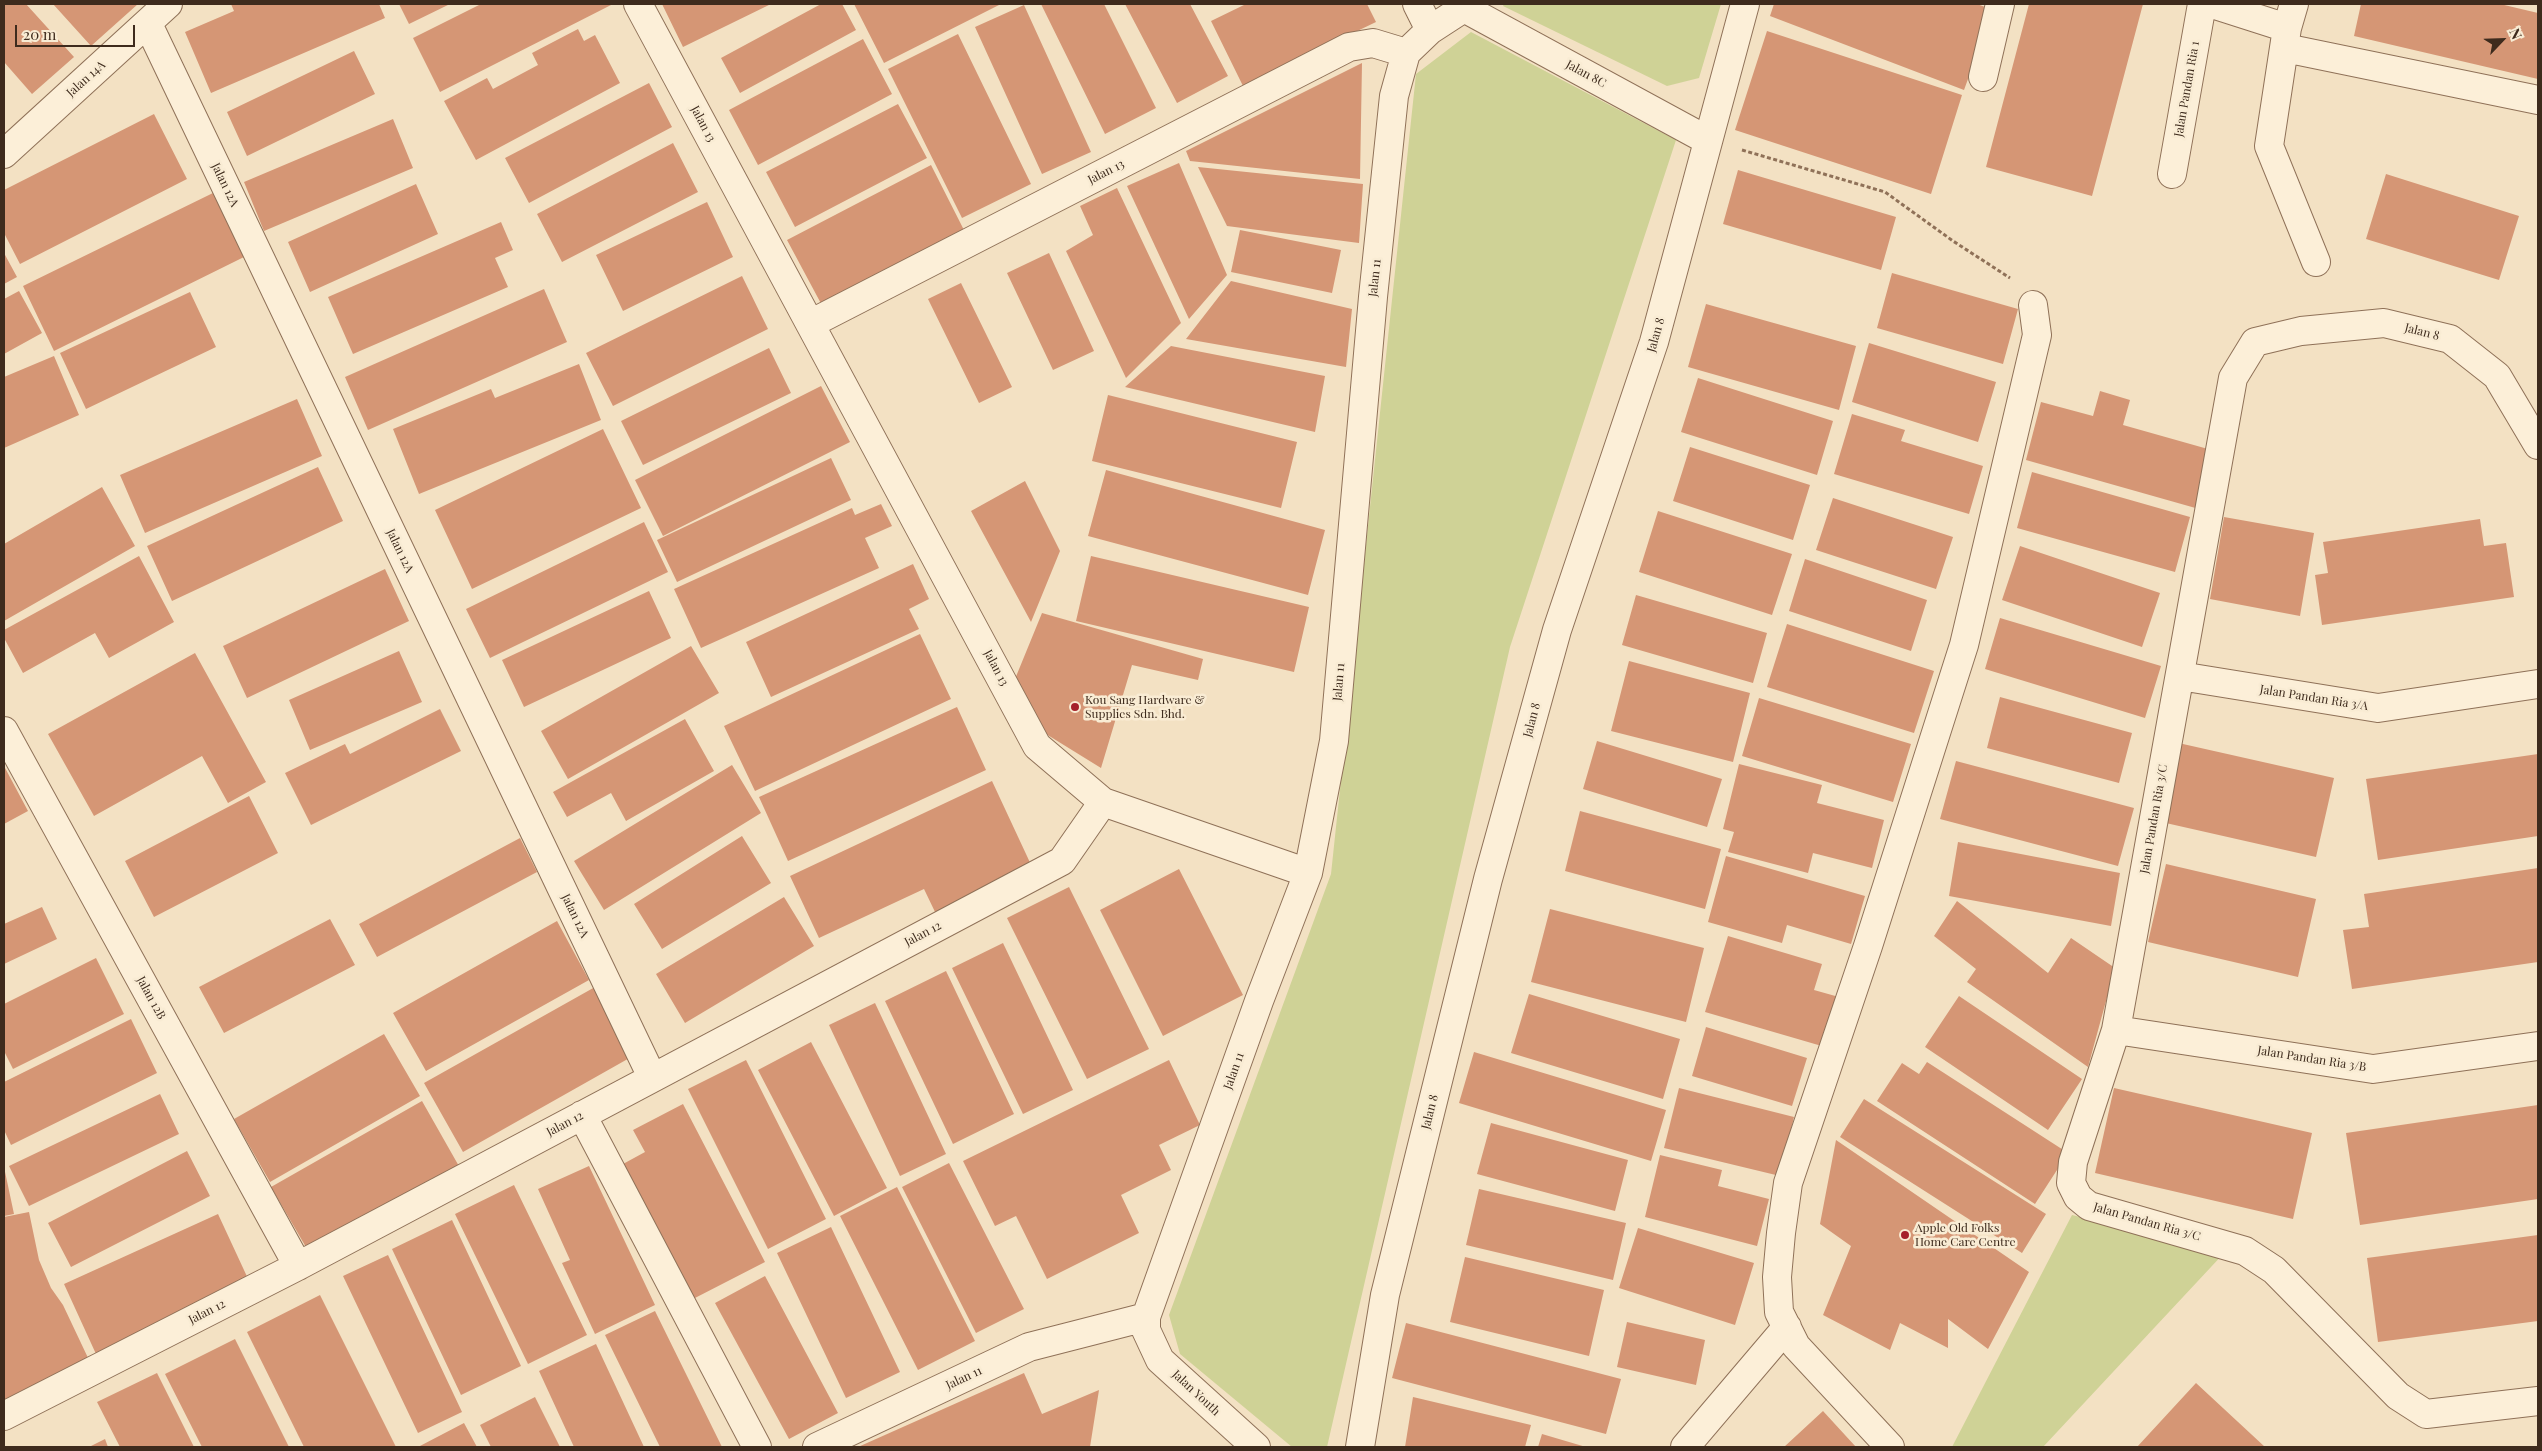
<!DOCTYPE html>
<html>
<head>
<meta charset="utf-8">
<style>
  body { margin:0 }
  #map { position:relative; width:2542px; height:1451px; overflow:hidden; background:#f3e1c3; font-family:"Playfair Display",serif }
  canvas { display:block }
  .frame { position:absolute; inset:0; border:5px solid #3e2b1d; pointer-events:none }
  .north { position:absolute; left:2477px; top:15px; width:50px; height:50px; -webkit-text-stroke:4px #f9ecd4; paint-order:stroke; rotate:66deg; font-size:14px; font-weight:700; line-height:20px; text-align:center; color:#3e2b1d }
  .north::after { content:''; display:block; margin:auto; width:18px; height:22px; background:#3e2b1d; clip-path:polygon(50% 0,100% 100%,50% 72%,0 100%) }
  .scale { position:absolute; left:15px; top:25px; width:120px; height:22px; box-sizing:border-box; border:2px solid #3e2b1d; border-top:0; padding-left:6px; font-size:15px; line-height:18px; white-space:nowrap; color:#3e2b1d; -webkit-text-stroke:4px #f9ecd4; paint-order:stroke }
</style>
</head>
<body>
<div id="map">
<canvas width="2542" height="1451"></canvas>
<div class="frame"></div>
<div class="north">N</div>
<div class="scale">20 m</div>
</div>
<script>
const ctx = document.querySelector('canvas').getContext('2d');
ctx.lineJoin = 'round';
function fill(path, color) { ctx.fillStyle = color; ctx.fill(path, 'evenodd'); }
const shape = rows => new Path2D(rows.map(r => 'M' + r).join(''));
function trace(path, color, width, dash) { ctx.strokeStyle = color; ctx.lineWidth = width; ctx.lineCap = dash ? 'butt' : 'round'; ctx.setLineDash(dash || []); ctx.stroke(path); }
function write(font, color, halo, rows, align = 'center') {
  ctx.font = font + ' "Playfair Display",serif'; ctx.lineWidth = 5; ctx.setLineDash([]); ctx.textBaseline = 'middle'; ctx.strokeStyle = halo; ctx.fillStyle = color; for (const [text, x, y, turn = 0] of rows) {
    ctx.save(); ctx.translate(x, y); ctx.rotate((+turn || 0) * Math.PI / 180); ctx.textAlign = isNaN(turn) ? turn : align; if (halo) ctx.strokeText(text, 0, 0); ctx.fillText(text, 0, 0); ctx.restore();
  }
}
const green = shape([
  [1504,4,1721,4,1699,78,1667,86,1503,6],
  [1471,32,1676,140,1510,647,1327,1447,1292,1447,1180,1354,1169,1315,1331,874,1416,74],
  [2072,1215,2225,1252,2043,1447,1952,1447]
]);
const building = shape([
  [4,4,26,4,74,57,32,94,4,62],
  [53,4,138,4,91,46],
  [231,4,379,4,385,18,211,93,185,32,234,11],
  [399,4,450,4,409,24],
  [481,4,613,4,440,92,413,38],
  [662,4,771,4,683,47],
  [821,4,842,4,856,30,740,93,721,58],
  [854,4,1001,4,884,63],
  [1041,4,1104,4,1156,108,1105,134],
  [1125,4,1190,4,1228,76,1177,103],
  [1246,4,1367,4,1376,22,1243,86,1211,21],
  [1774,4,1977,4,1993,10,1964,90,1770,16],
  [2029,4,2143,4,2092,196,1986,167],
  [2361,4,2500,4,2538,13,2538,79,2354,36],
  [1024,5,1091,152,1042,174,975,27],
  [578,29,584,41,595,35,620,83,476,160,444,101,487,78,493,89,538,65,532,53],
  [1767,31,1962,95,1931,194,1735,130],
  [958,34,1031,184,962,218,888,69],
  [863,39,892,94,758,165,729,110],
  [354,51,375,94,247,156,227,112],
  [1362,63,1360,179,1190,161,1186,151],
  [649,83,672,127,529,203,505,158],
  [898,104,927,158,795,227,766,172],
  [154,114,187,179,20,264,4,233,4,190],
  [393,119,413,168,264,231,244,182],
  [673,143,698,192,562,262,537,214],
  [1179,163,1227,275,1189,319,1127,186],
  [931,165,967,236,825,311,787,240],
  [1198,167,1363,184,1359,243,1227,226],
  [1738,170,1896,217,1881,270,1723,224],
  [2386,174,2519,216,2499,280,2366,239],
  [416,184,438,234,310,292,288,242],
  [1117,188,1181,323,1126,378,1066,251,1093,235,1080,206],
  [213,193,244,257,54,351,23,286],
  [707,202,733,257,623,311,596,255],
  [501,222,513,250,495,258,508,287,353,354,328,297],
  [1240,230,1341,250,1332,293,1231,272],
  [4,253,17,277,4,284],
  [1049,253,1094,351,1053,370,1007,273],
  [1892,273,2018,309,2003,364,1877,328],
  [742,276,768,329,613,406,586,353],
  [1231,281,1352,309,1346,367,1186,339],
  [961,283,1012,387,979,403,928,299],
  [544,289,567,342,368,430,345,377],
  [19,291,42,333,4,354,4,299],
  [190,292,216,347,86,409,60,353],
  [1706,304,1856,346,1839,410,1688,367],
  [1869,343,1996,382,1978,442,1852,402],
  [1171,346,1325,376,1315,432,1125,387],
  [769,348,791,393,643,465,621,421],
  [54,356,79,415,4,448,4,377],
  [579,364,601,420,419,494,393,429,491,389,495,398],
  [1698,378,1833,421,1817,475,1681,432],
  [821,386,850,442,663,536,635,480],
  [2100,391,2130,400,2123,425,2215,451,2199,509,2026,460,2041,402,2093,416],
  [1108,395,1297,442,1281,508,1092,461],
  [297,399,322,456,145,533,120,475],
  [1852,414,1905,430,1901,441,1983,466,1969,514,1834,474],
  [603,429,641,508,472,589,435,510],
  [1690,447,1810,485,1793,540,1673,501],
  [831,458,851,500,677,582,657,540],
  [318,467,343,521,172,601,147,546],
  [1106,470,1325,530,1308,595,1088,536],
  [2032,472,2190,517,2175,572,2017,528],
  [1025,481,1060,551,1031,622,971,511],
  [102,487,135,546,4,621,4,544],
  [1833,498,1953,537,1936,589,1816,550],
  [881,504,892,526,865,538,879,568,701,648,674,589,852,508,855,515],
  [1658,511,1792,554,1772,615,1639,572],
  [2224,517,2314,533,2300,616,2210,599],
  [2480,519,2484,546,2506,543,2514,597,2322,625,2315,575,2328,573,2323,542],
  [644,522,668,572,490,658,466,609],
  [2020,546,2160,593,2142,647,2002,600],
  [139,556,174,622,109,658,95,633,23,673,4,638,4,630],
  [1091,556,1309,607,1294,672,1076,621],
  [1805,559,1927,600,1911,651,1789,611],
  [913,564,929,599,909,609,919,629,771,697,746,642],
  [385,569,409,621,247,698,223,646],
  [649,591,671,638,524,707,502,660],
  [1636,595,1767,633,1753,683,1622,645],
  [1042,613,1203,659,1198,680,1132,665,1101,768,1046,734,1015,679],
  [2000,618,2161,666,2145,718,1985,669],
  [1787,624,1934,671,1914,733,1767,687],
  [920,634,951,699,755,791,724,726],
  [691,646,719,693,568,779,541,731],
  [399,651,422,702,310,750,289,700],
  [195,653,266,782,228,803,202,756,94,816,48,734],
  [1629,661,1750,693,1733,762,1611,731],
  [2000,697,2132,733,2119,783,1987,748],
  [1759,698,1911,744,1893,802,1742,756],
  [957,707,986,770,788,861,759,797],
  [440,709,461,751,311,825,285,773,345,744,350,754],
  [685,719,714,771,626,821,611,793,567,817,553,792],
  [1597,741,1722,779,1707,827,1583,789],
  [2174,742,2334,778,2316,857,2157,821],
  [2538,754,2538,836,2378,860,2366,779],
  [1956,761,2134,808,2118,866,1940,819],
  [1739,764,1822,785,1817,803,1884,820,1872,868,1813,853,1808,873,1728,852,1734,832,1723,829],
  [732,765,761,813,604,910,574,861],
  [4,766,28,811,4,824],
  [992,781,1033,869,936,914,924,889,819,938,790,876],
  [249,796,278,853,154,917,125,861],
  [1580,811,1721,849,1705,909,1565,871],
  [742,836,771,883,662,949,634,904],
  [520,838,537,872,377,957,359,924],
  [1958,842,2120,873,2111,926,1949,896],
  [1726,856,1865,896,1851,944,1787,925,1782,943,1708,922],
  [2166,864,2316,899,2298,977,2148,942],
  [2538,868,2538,962,2352,989,2343,930,2369,927,2364,894],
  [1179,869,1243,995,1163,1036,1100,910],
  [1069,887,1149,1049,1087,1079,1007,918],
  [784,897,814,946,685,1023,656,974],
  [1957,901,2048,973,2071,938,2115,968,2088,1067,1967,982,1976,969,1934,936],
  [42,907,57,939,4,964,4,924],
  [1550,909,1704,948,1686,1022,1531,982],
  [330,919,355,965,224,1033,199,987],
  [557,921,589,980,426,1071,393,1013],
  [1728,936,1822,964,1814,990,1846,999,1832,1049,1705,1012],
  [1003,943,1073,1090,1023,1114,952,968],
  [96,958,124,1014,13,1069,4,1051,4,1004],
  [946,971,1014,1114,953,1144,885,1001],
  [595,987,633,1056,463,1152,424,1083],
  [1529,994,1680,1039,1663,1099,1511,1053],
  [1959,996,2082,1079,2048,1130,1925,1047],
  [875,1003,946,1154,900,1176,829,1025],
  [131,1019,157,1073,11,1145,4,1130,4,1082],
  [1706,1027,1807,1058,1792,1106,1692,1076],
  [384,1034,420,1096,270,1182,234,1119],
  [811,1042,887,1188,834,1216,758,1070],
  [1474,1052,1666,1110,1651,1161,1459,1103],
  [746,1060,826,1219,768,1249,688,1089],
  [1169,1060,1200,1125,1159,1145,1171,1170,1121,1195,1139,1233,1047,1279,1016,1216,995,1226,963,1161],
  [1927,1062,2068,1153,2035,1204,1877,1101,1902,1063,1919,1074],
  [1679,1088,1794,1117,1780,1176,1664,1148],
  [2114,1088,2312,1133,2293,1219,2095,1173],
  [160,1094,179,1134,29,1206,9,1166],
  [1864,1099,2046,1214,2022,1253,1840,1137],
  [422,1101,460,1168,310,1254,271,1187],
  [683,1104,765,1262,693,1299,623,1164,645,1152,633,1130],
  [2538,1105,2538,1199,2360,1225,2346,1133],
  [1491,1123,1628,1160,1615,1211,1477,1174],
  [1836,1140,2029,1272,1988,1349,1948,1319,1948,1348,1900,1323,1890,1350,1823,1315,1851,1246,1820,1224],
  [187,1151,210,1196,71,1267,48,1223],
  [1660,1155,1722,1170,1718,1186,1769,1199,1757,1246,1645,1217],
  [949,1163,1024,1309,976,1333,902,1187],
  [589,1166,655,1305,595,1334,562,1263,570,1260,538,1189],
  [4,1167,14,1214,4,1216],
  [514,1185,587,1335,528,1364,455,1214],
  [897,1187,975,1341,918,1370,840,1216],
  [1479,1189,1626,1223,1613,1280,1466,1245],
  [29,1212,39,1260,51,1288,63,1305,89,1360,4,1400,4,1217],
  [218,1214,250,1283,96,1354,64,1284],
  [452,1220,521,1366,461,1395,392,1249],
  [831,1227,900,1372,846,1398,777,1253],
  [1638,1228,1754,1263,1735,1325,1619,1288],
  [2538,1235,2538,1321,2378,1342,2367,1258],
  [388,1255,462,1412,418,1433,343,1276],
  [1465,1257,1604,1290,1589,1356,1450,1322],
  [765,1276,838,1413,789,1439,715,1303],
  [320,1295,396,1447,304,1447,247,1332],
  [655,1311,722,1447,660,1447,605,1335],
  [1627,1322,1705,1340,1696,1385,1617,1367],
  [1406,1323,1621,1379,1606,1434,1392,1378],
  [235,1339,289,1447,202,1447,165,1374],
  [596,1344,644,1447,574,1447,539,1371],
  [157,1373,194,1447,120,1447,97,1402],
  [1024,1373,1042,1414,1099,1390,1090,1447,858,1447],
  [2196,1383,2265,1447,2137,1447],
  [535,1397,560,1447,491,1447,480,1425],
  [1413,1397,1531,1425,1525,1447,1405,1447],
  [1823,1411,1856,1447,1784,1447],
  [464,1423,477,1447,418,1447],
  [1542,1434,1586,1447,1538,1447],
  [105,1439,108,1447,89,1447]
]);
const path = shape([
  [1742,150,1885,192,1953,241,2010,278]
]);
const minor = shape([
  [638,4,1037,746,1103,802,1308,873],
  [1417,4,1430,30],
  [2212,4,2287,28],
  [2294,4,2287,28,2269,146,2316,262],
  [1464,8,1707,140],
  [148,24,652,1077],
  [2285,48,2538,100],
  [1983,77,2000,4],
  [4,154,168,4],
  [2172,174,2202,4],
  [810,324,1349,47,1373,43,1406,53],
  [2538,445,2497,376,2450,339,2384,323,2301,331,2255,342,2233,378,2116,1030,2073,1162,2071,1183,2078,1197,2089,1206,2245,1251,2274,1270,2398,1396,2426,1414,2538,1401],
  [2180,676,2378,708,2538,684],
  [4,731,298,1266],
  [2116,1030,2373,1069,2538,1046],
  [582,1115,757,1447],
  [4,1416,298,1266,1062,861,1103,802],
  [817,1447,1029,1347,1146,1317],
  [1256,1447,1160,1360,1146,1330,1146,1317,1259,1001,1308,873,1334,741,1373,297,1394,96,1406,53,1430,30,1470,4],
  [1360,1447,1385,1295,1488,879,1557,630,1654,342,1745,4],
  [1685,1447,1787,1327],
  [1890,1447,1796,1346,1779,1312,1777,1277,1781,1233,1788,1183,1868,946,1964,645,2037,335,2033,305]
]);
const markers = [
  [1075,707,5,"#a5212b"],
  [1905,1235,5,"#a5212b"]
];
const streetNames = [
  ["Jalan 8C",1586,74,28],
  ["Jalan 14A",86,79,-42],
  ["Jalan Pandan Ria 1",2187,89,-80],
  ["Jalan 13",703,124,62],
  ["Jalan 13",1106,172,-27],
  ["Jalan 12A",225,185,64],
  ["Jalan 11",1375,278,-84],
  ["Jalan 8",2422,332,14],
  ["Jalan 8",1656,335,-74],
  ["Jalan 12A",400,551,64],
  ["Jalan 13",996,668,62],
  ["Jalan 11",1339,682,-85],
  ["Jalan Pandan Ria 3/A",2314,698,9],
  ["Jalan 8",1532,720,-75],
  ["Jalan Pandan Ria 3/C",2154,819,-80],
  ["Jalan 12A",575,916,64],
  ["Jalan 12",923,934,-28],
  ["Jalan 12B",151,998,61],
  ["Jalan Pandan Ria 3/B",2312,1059,9],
  ["Jalan 11",1234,1071,-70],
  ["Jalan 8",1430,1112,-76],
  ["Jalan 12",565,1124,-28],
  ["Jalan Pandan Ria 3/C",2147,1222,16],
  ["Jalan 12",207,1312,-27],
  ["Jalan 11",964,1378,-25],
  ["Jalan Youth",1196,1393,43]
];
const poiNames = [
  ["Kou Sang Hardware &",1085,700],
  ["Supplies Sdn. Bhd.",1085,714],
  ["Apple Old Folks",1915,1228],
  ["Home Care Centre",1915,1242]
];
fill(green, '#cfd296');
fill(building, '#d59675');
trace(minor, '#8f7158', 30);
trace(path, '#8f7158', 3, [4, 2.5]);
trace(minor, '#fcefd8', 28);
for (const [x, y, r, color] of markers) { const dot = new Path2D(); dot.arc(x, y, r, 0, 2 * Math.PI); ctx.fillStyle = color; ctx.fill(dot); trace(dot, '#f9ecd4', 2); }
write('12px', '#3e2b1d', '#f9ecd4', streetNames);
write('12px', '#3e2b1d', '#f9ecd4', poiNames, 'left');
</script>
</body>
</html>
